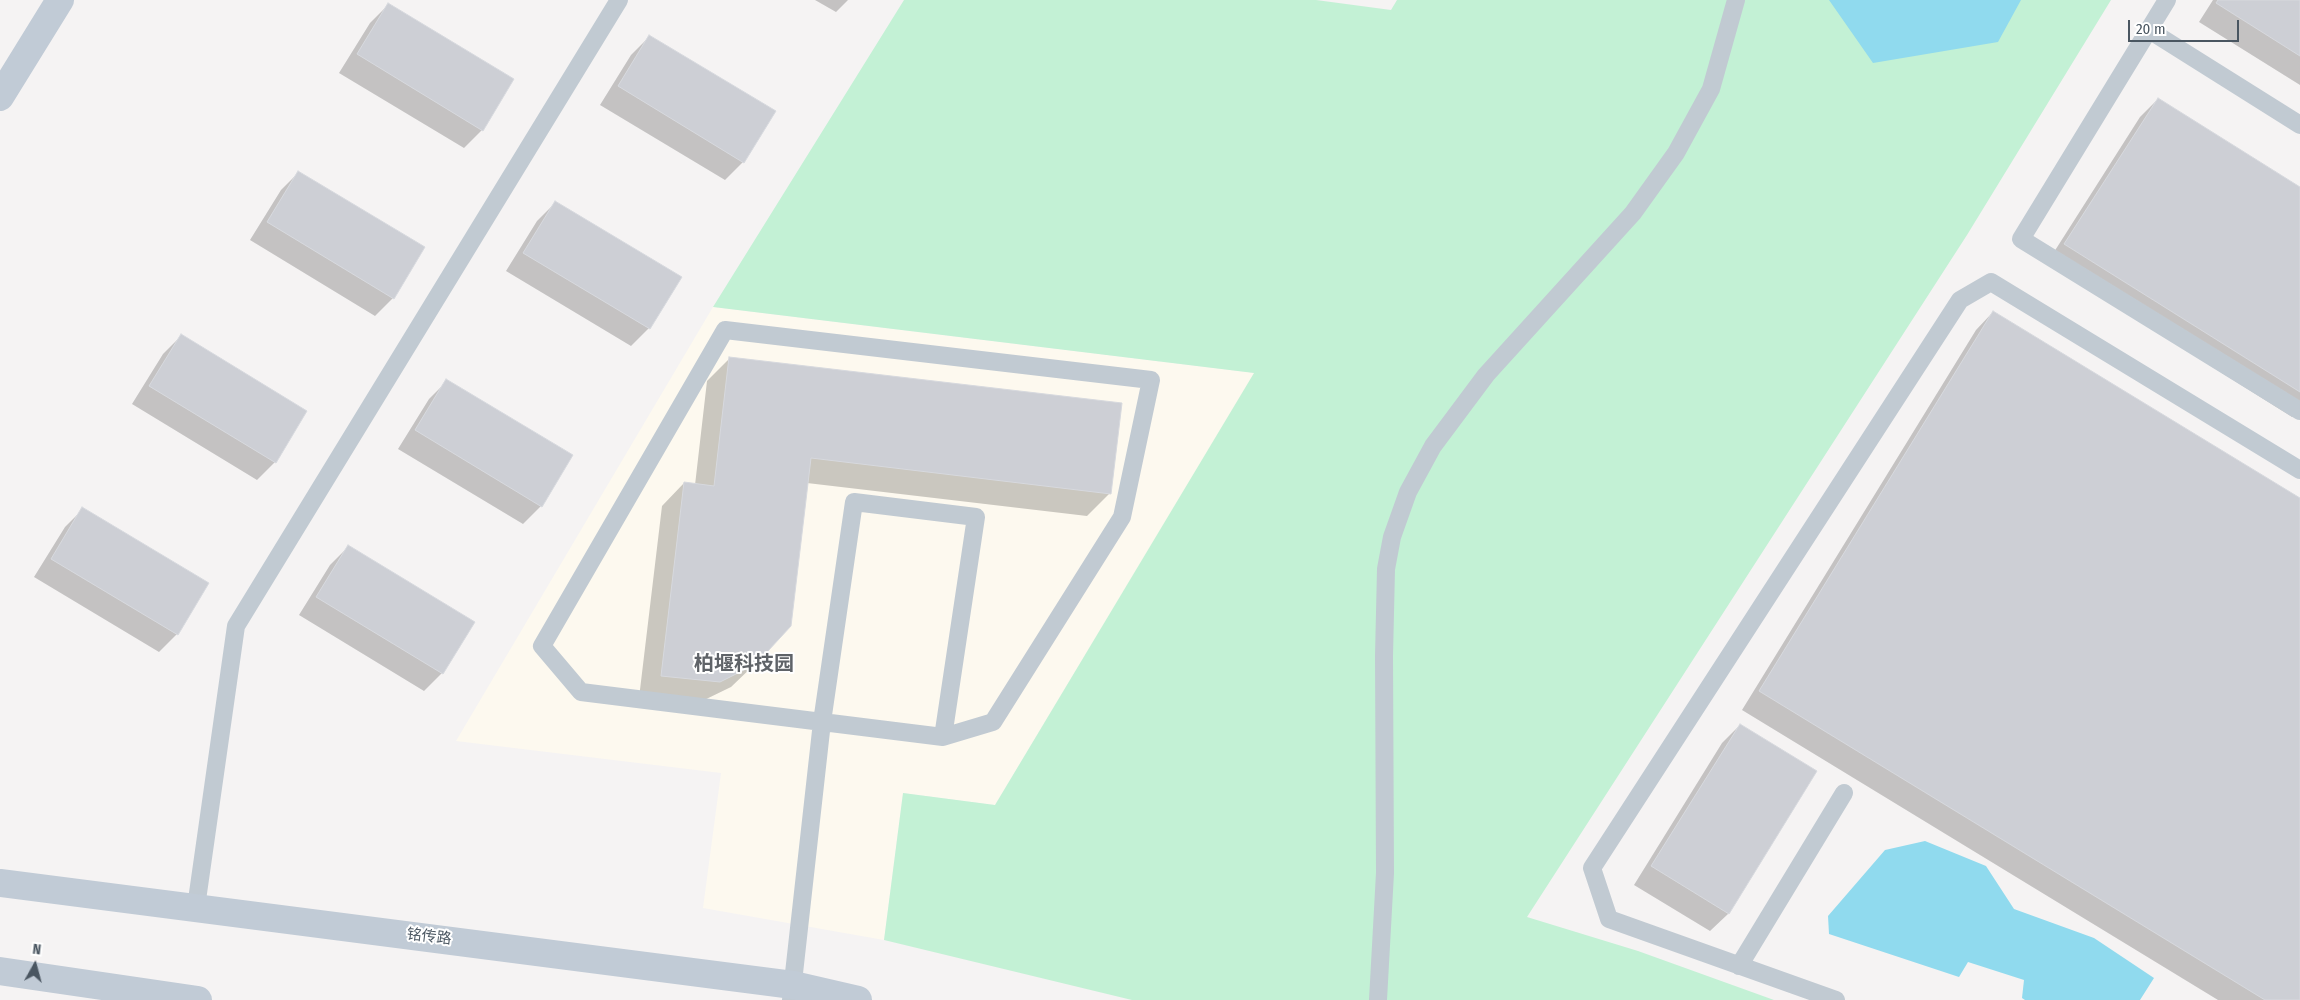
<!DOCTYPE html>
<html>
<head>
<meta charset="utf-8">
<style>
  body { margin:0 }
  #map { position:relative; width:2300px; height:1000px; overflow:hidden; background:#f5f3f3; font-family:"Fira Sans Condensed",sans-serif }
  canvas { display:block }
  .north { position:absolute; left:10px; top:940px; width:50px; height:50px; -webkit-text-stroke:4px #fff; paint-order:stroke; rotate:7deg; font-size:14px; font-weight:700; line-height:20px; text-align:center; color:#4a5661 }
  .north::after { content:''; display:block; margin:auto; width:18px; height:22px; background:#4a5661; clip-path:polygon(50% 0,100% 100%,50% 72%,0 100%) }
  .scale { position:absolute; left:2128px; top:20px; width:111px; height:22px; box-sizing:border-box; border:2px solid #4a5661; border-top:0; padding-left:6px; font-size:15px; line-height:18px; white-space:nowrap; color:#4a5661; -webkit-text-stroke:4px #fff; paint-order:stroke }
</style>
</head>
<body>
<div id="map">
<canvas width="2300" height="1000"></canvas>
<div class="north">N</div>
<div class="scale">20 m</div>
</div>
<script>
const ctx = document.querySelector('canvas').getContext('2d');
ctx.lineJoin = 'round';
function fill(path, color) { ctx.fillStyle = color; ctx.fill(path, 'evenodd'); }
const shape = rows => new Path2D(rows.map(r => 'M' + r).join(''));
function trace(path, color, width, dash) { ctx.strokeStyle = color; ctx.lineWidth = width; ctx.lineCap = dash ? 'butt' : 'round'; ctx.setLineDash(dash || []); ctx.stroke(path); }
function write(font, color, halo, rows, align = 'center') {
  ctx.font = font + ' "Fira Sans Condensed","Noto Sans SC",sans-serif'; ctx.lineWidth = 4; ctx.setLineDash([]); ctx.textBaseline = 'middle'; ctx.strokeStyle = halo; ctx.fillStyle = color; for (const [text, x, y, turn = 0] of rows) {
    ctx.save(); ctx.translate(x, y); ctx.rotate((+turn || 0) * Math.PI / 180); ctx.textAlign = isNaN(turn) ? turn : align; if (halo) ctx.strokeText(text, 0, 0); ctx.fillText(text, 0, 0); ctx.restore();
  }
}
const commercial = shape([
  [713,307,1255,373,995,805,903,793,884,940,703,908,721,773,456,741]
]);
const green = shape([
  [904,0,1316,0,1391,10,1397,0,2111,0,1967,235,1527,917,1638,951,1774,1000,1132,1000,884,940,903,793,995,805,1254,373,713,307]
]);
const water = shape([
  [1829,0,2021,0,1998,42,1873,63],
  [1925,841,1986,866,2014,909,2094,938,2154,978,2140,1000,2025,1000,2022,998,2024,980,1968,962,1959,977,1829,934,1828,916,1885,850]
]);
const shadow = shape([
  [815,0,848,0,836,12],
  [2213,0,2300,0,2300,85,2199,22],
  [388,5,482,130,464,148,339,73,370,23],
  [649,37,743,162,725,180,600,105,631,55],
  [2158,99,2300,189,2300,409,2292,417,2047,263,2140,117],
  [299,172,393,298,375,316,250,240,281,190],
  [555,203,649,328,631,346,506,271,537,221],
  [1993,312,2300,500,2300,1000,2218,1000,1742,710,1976,330],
  [181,336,275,462,257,480,132,404,163,354],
  [730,358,1110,493,1087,516,807,483,755,664,731,687,696,704,639,698,662,506,684,483,695,485,707,381],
  [447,381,571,456,541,506,523,524,398,449,429,399],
  [83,509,177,634,159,652,34,577,65,527],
  [348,547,442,673,424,691,299,615,330,565],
  [1740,725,1816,772,1728,914,1710,931,1634,885,1722,743]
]);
const building = shape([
  [2218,0,2300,0,2300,56,2216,3,2218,0],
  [388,3,514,79,483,131,357,54,388,3],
  [649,35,776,111,744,163,618,86,649,35],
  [2158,98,2300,187,2300,392,2064,244,2158,98],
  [298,171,425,247,394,299,267,222,298,171],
  [555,201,682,277,650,329,523,253,555,201],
  [1993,311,2300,498,2300,1000,2265,1000,1759,691,1993,311],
  [181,334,307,411,276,463,149,386,181,334],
  [729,357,1122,403,1111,494,811,458,791,626,756,664,720,682,661,676,684,482,714,486,729,357],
  [446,379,573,455,542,507,415,430,446,379],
  [82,507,209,583,178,635,51,559,82,507],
  [348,545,475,622,443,674,316,597,348,545],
  [1740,724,1817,771,1729,914,1651,866,1740,724]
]);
const service = shape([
  [2167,0,2021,239,2300,411],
  [2149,30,2300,125],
  [725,330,1151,380,1122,517,993,722,943,737,581,692,542,646,725,330],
  [196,907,236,626,619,0],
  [1739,966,1844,793],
  [791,1000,822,722,854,502,976,517,943,737],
  [1378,1000,1385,873,1384,656,1386,569,1392,537,1408,492,1433,446,1486,375,1633,213,1676,153,1711,89,1736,0],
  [1836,1000,1609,919,1592,868,1960,300,1991,282,2300,470]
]);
const secondary = shape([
  [0,97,60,0],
  [0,883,793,985,858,1000],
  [0,971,198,1000]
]);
const streetNames = [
  ["铭传路",429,937,7]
];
const districtNames = [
  ["柏堰科技园",744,664]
];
fill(commercial, '#fdf9ef');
fill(green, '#c3f1d5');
fill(water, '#90daee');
fill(shadow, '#0003');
fill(building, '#cdcfd5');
trace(building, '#d7d9de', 1);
trace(service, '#c1cad2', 18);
trace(secondary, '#c1cbd6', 28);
write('15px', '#4a5661', '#fff', streetNames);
write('bold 20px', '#5f6368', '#fff', districtNames);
</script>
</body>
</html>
